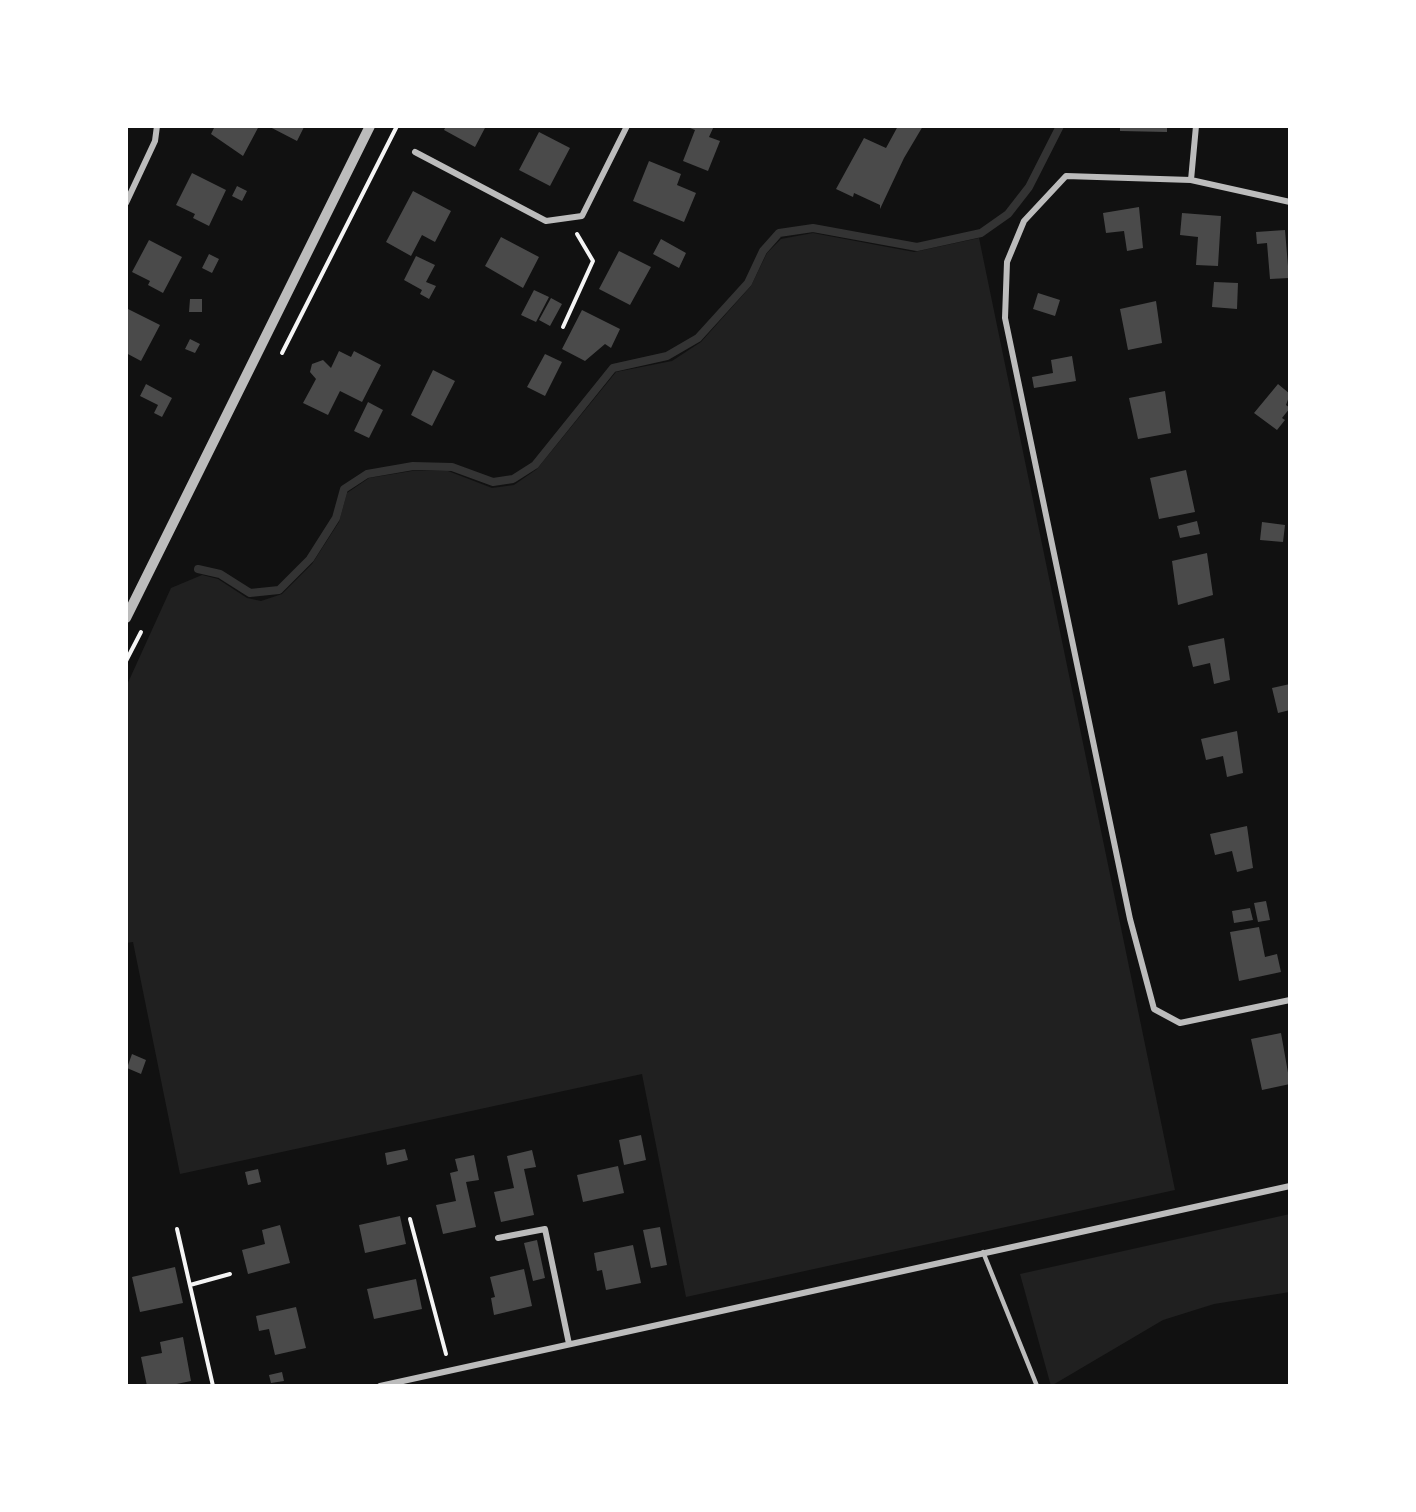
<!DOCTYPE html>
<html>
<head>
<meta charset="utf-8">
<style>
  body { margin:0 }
  #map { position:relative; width:1416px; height:1512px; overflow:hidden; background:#111; font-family:"Open Sans",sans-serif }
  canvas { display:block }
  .frame { position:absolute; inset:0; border:128px solid #fff; pointer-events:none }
</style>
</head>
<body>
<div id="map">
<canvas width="1416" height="1512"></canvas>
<div class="frame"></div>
</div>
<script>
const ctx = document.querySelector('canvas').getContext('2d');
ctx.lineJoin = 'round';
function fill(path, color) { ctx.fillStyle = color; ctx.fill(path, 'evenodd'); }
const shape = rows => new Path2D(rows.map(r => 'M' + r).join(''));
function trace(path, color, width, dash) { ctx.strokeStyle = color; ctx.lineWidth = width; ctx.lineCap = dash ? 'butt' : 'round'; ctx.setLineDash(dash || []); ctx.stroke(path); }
const green = shape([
  [813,233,914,252,979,238,1175,1190,686,1297,642,1074,180,1174,133,942,126,943,126,687,171,588,202,575,218,579,247,598,261,601,282,594,312,564,339,522,347,493,369,478,412,471,448,471,492,488,514,485,537,469,616,372,672,361,701,342,751,286,767,253,781,239],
  [1290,1214,1290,1292,1214,1304,1163,1320,1051,1386,1020,1274]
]);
const stream = shape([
  [198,569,220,574,250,593,279,590,310,559,336,518,344,489,367,474,413,466,452,467,493,482,513,479,535,465,613,368,667,356,698,338,748,283,763,251,779,233,813,228,917,247,981,233,1008,214,1029,187,1060,126]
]);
const building = shape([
  [215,126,259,126,243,156,211,134],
  [268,126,303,126,304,127,297,141],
  [446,126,486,126,475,147,444,130],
  [685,126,714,126,709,137,720,141,708,171,683,161,695,130],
  [898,126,923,126,904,158,880,209,880,205,854,193,853,197,836,189,864,138,886,148],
  [1120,126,1167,126,1167,132,1120,131],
  [539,132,570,148,550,186,519,170],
  [649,161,681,174,677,185,696,193,684,222,633,201],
  [192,173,226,190,209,226,193,218,195,214,176,205],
  [237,186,247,191,242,201,232,196],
  [413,191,451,211,435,242,422,235,411,256,386,242],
  [1139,207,1143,248,1127,251,1124,231,1106,233,1103,213],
  [1182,213,1221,216,1218,266,1196,265,1198,237,1180,235],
  [1285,230,1289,278,1270,279,1267,243,1257,244,1256,232],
  [501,237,539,257,523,288,485,266],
  [661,239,686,253,679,268,653,254],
  [149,240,182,257,163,293,148,285,150,281,132,272],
  [619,251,651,267,630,305,599,289],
  [209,254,219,259,212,273,202,268],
  [416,256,435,265,426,282,436,286,429,299,420,294,422,290,404,280],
  [1214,282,1238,283,1237,309,1212,307],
  [534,290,549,297,536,322,521,315],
  [1038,293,1060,300,1055,316,1033,309],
  [551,298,562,304,550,326,539,320],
  [190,299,202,299,202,312,189,312],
  [1156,301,1162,343,1128,350,1120,309],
  [126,308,160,325,141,361,126,353],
  [582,310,620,329,611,348,605,344,585,361,562,349],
  [190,339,200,344,195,353,185,349],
  [339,351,351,357,354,351,381,365,362,402,340,391,328,415,303,403,316,379,310,372,312,364,323,360,331,368],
  [545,354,562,362,545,396,527,387],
  [1072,356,1076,381,1034,388,1032,377,1053,373,1051,360],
  [433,370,455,381,432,426,411,415],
  [146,384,172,398,162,417,154,413,158,405,140,396],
  [1278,384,1290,394,1286,405,1290,408,1282,418,1285,420,1277,430,1254,413],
  [1165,391,1171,433,1138,439,1129,398],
  [368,402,383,410,369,438,354,431],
  [1186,470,1195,512,1159,519,1150,478],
  [1197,521,1200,534,1180,538,1177,526],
  [1262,522,1285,525,1283,542,1260,540],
  [1207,553,1213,595,1178,605,1172,561],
  [1224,638,1230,680,1214,684,1210,663,1193,667,1188,646],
  [1290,684,1290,710,1278,713,1272,688],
  [1237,731,1243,773,1227,777,1223,756,1206,760,1201,739],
  [1247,826,1253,868,1237,872,1232,851,1215,855,1210,834],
  [1266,901,1270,920,1258,922,1254,903],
  [1250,908,1253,920,1234,923,1232,911],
  [1259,927,1265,957,1277,954,1281,972,1239,981,1230,932],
  [1281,1033,1290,1084,1262,1090,1251,1039],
  [132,1054,146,1060,141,1074,127,1068],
  [641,1135,646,1160,624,1165,619,1140],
  [405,1149,408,1160,387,1165,385,1153],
  [532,1150,536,1167,524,1169,534,1215,501,1222,494,1192,514,1188,507,1156],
  [474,1155,479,1180,466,1182,476,1227,443,1234,436,1205,456,1201,450,1173,458,1171,455,1159],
  [618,1166,624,1193,583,1202,577,1175],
  [258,1169,261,1182,248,1185,245,1172],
  [400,1216,406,1244,365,1253,359,1225],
  [280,1225,290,1263,248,1274,242,1250,265,1244,262,1230],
  [660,1227,667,1265,651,1268,643,1230],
  [537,1240,545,1278,533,1281,524,1243],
  [633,1245,641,1283,606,1290,602,1270,597,1271,594,1253],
  [175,1267,183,1303,140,1312,132,1277],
  [524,1269,532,1306,494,1315,491,1298,495,1297,490,1277],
  [416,1279,422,1309,374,1319,367,1289],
  [296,1307,306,1348,275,1355,269,1329,259,1331,256,1316],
  [183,1337,191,1381,167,1386,147,1386,141,1357,162,1353,160,1342],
  [282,1372,284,1381,271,1383,269,1375]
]);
const path = shape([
  [563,327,593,261,577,234],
  [282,353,397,126],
  [126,661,141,632],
  [410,1219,446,1354],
  [177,1229,213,1386],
  [190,1285,230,1274]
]);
const service = shape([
  [983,1252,1037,1386]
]);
const minor = shape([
  [415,152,546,221,582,216,627,126],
  [1191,180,1196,126],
  [1290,202,1191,180,1066,176,1024,221,1007,262,1005,318,1130,919,1154,1009,1180,1023,1290,1000],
  [126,203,155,141,157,126],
  [498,1238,545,1229,569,1344],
  [380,1386,1290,1186]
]);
const tertiary = shape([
  [126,618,370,126]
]);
fill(green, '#202020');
trace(stream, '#333', 8);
fill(building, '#4a4a4a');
trace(path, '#f5f5f5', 4);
trace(service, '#bcbcbc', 4.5);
trace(minor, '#bcbcbc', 6);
trace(tertiary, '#bcbcbc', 10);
</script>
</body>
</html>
